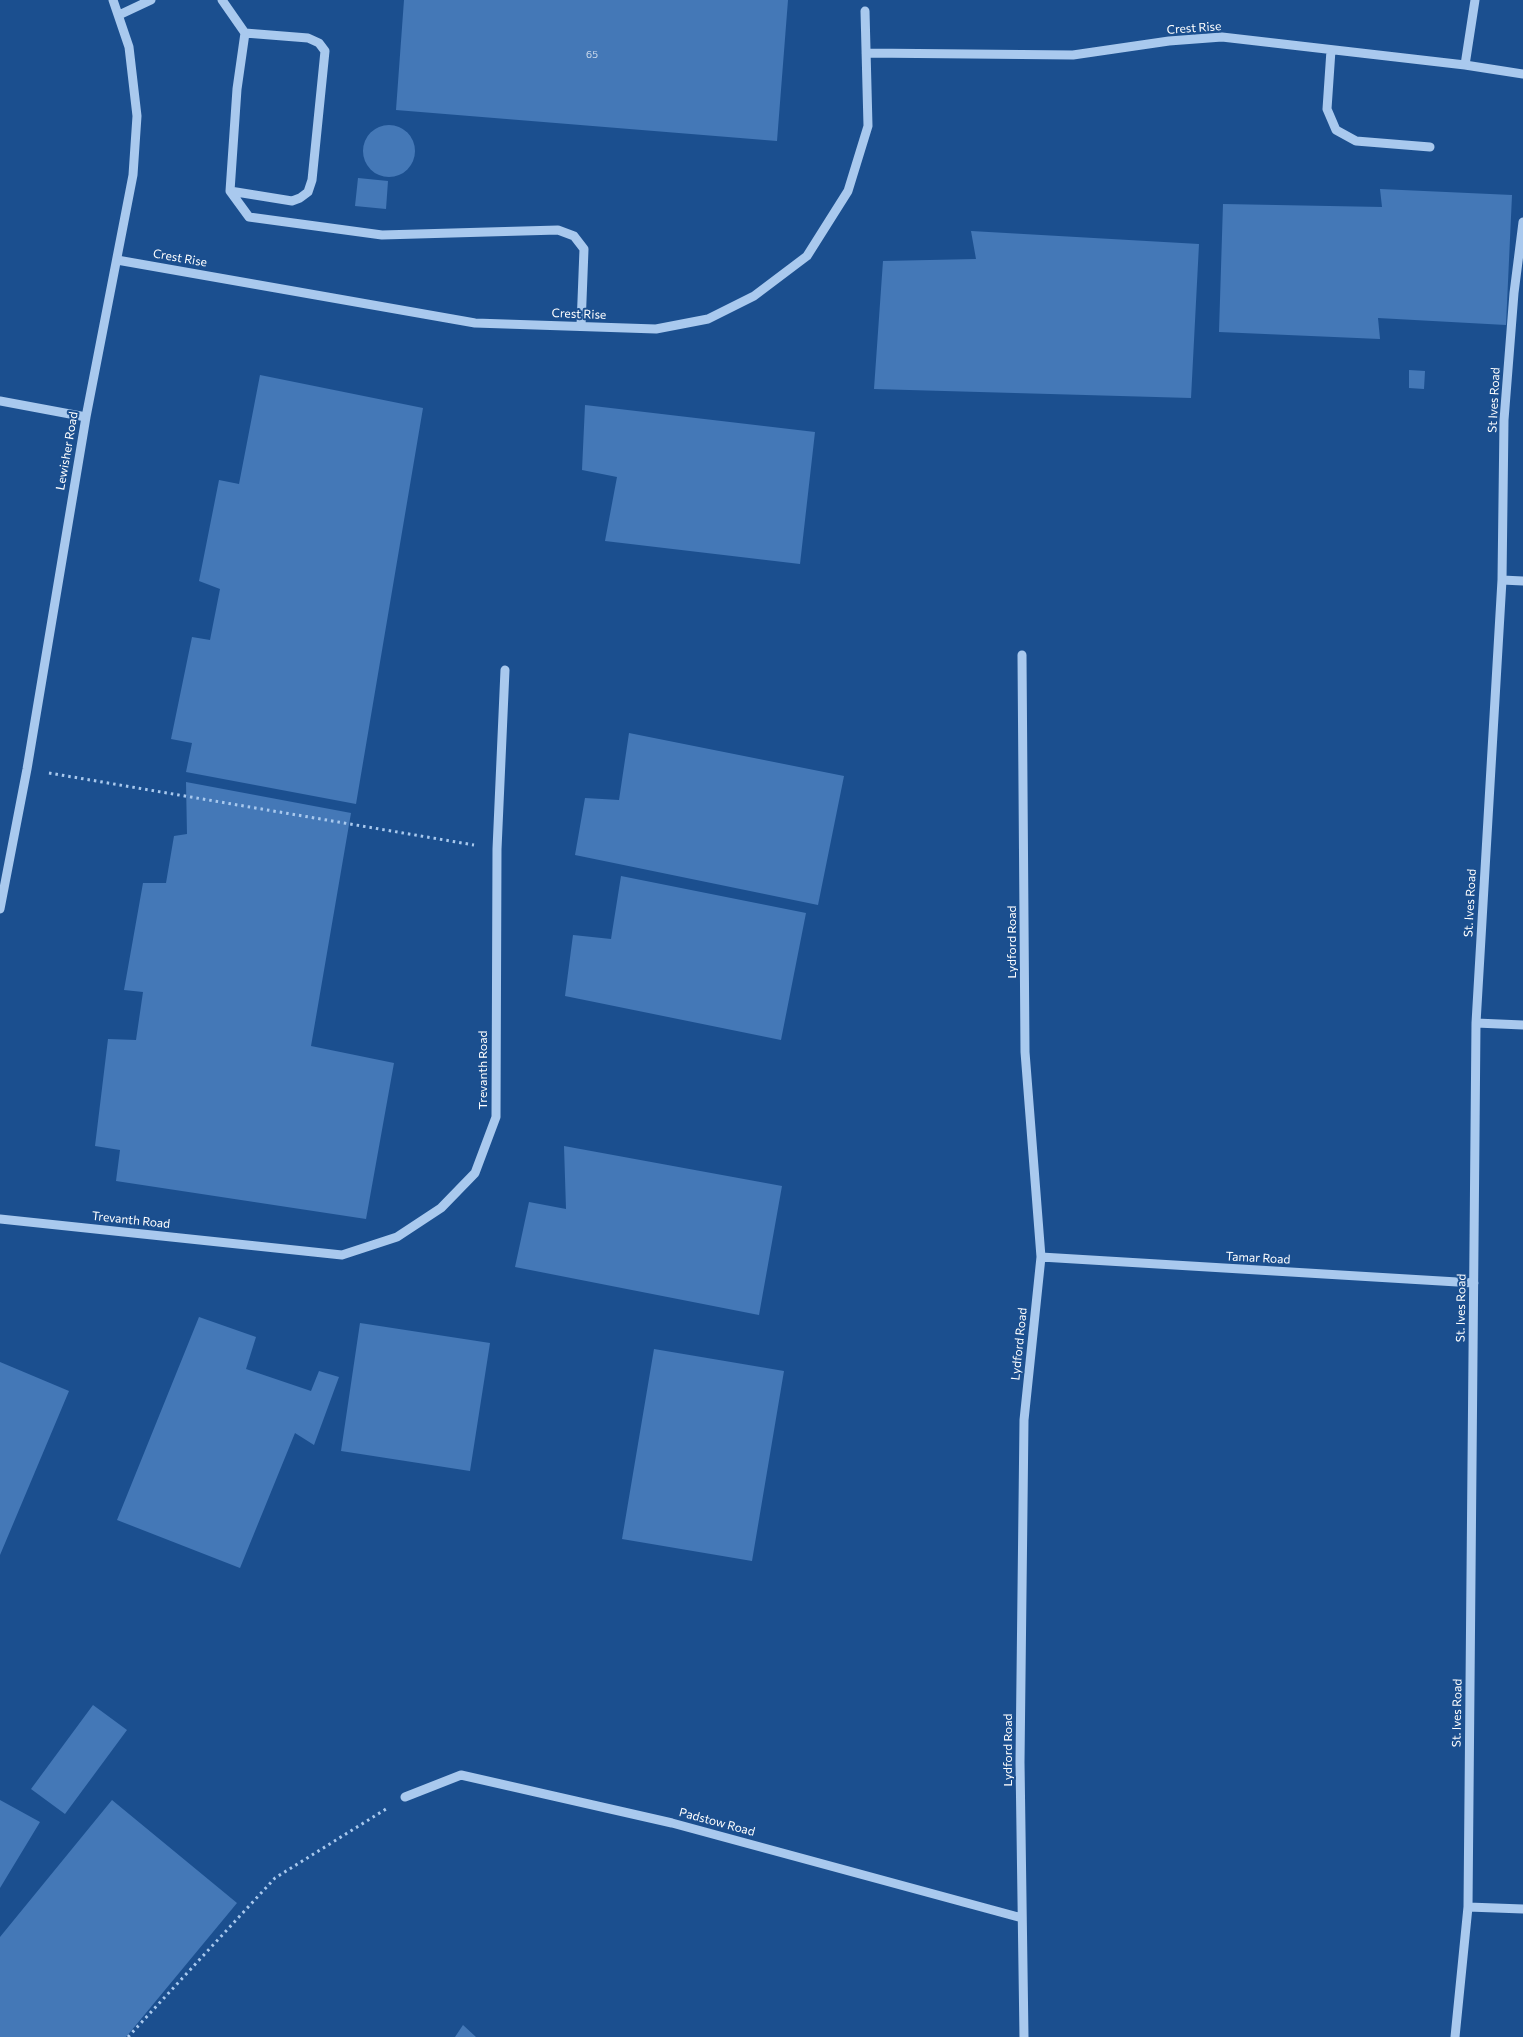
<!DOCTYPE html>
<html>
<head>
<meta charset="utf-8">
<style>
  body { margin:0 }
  canvas { display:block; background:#1b4f8f }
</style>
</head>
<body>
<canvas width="1523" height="2037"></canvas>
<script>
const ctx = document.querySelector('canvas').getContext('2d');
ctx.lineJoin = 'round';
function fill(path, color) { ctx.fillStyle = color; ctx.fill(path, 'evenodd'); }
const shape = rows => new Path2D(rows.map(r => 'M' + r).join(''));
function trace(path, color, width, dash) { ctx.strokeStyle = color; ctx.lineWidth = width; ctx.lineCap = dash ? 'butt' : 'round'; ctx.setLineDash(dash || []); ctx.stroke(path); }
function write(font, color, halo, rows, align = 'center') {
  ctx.font = font + ' Commissioner,sans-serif'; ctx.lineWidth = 4; ctx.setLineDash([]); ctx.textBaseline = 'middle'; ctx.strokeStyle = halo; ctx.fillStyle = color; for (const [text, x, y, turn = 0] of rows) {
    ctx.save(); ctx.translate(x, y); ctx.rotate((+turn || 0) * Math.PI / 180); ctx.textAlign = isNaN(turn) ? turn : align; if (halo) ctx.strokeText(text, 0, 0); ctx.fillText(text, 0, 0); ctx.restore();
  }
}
const building = shape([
  [404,0,788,0,777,141,396,110],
  '363 151a26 26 0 1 1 52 0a26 26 0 1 1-52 0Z',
  [358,178,388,181,386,209,355,206],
  [1380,189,1512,195,1506,325,1378,318,1380,339,1219,332,1223,204,1382,207],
  [971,231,1199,244,1191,398,874,389,883,261,976,259],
  [1409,370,1425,371,1424,389,1409,388],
  [260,375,423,408,356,804,186,772,192,743,171,739,192,637,210,640,220,589,199,581,219,480,239,484],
  [585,405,815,432,800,564,605,541,617,477,582,470],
  [629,733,844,776,818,905,575,855,585,798,619,800],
  [186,782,351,813,311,1046,394,1063,366,1219,116,1181,120,1150,95,1146,108,1039,136,1040,143,992,124,990,143,883,166,883,174,836,187,834],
  [621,876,806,913,781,1040,565,996,573,935,611,939],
  [564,1146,782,1186,759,1315,515,1267,529,1202,566,1209],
  [199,1317,256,1337,246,1369,311,1391,319,1371,339,1377,314,1445,295,1433,240,1568,117,1520],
  [360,1323,490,1343,470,1471,341,1451],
  [654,1349,784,1371,752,1561,622,1539],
  [0,1362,69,1391,0,1555],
  [93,1705,127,1730,65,1814,31,1789],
  [0,1800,40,1822,0,1888],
  [112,1800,237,1903,126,2037,0,2037,0,1937],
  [463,2025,476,2037,455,2037]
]);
const path = shape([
  [49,773,474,845],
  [128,2037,275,1878,386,1809]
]);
const minor = shape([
  [222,0,245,33,237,89,230,191,249,217,382,235,558,230,574,236,584,249,581,326],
  [119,15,151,0],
  [1331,50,1327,109,1336,130,1356,141,1430,147],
  [866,53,1073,55,1169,41,1222,37,1465,65,1523,74],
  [1465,65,1475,0],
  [230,191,292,201,300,198,308,192,312,180,325,51,319,43,308,38,245,33],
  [117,260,475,323,656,329,708,319,754,296,807,256,848,191,868,126,865,11],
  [0,401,86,417],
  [1502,580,1523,581],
  [1022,655,1025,1052,1041,1257,1024,1420,1020,1762,1024,2037],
  [0,909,27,769,86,417,133,175,137,116,129,47,113,0],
  [1476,1023,1523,1025],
  [0,1219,342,1255,397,1237,441,1208,475,1173,496,1117,497,849,505,670],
  [1041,1257,1474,1283],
  [405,1797,461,1775,672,1823,1022,1918],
  [1468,1907,1523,1909],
  [1455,2037,1468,1907,1476,1023,1502,580,1504,420,1514,293,1523,222]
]);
const numberNames = [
  ["65",592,55]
];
const streetNames = [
  ["Crest Rise",1194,28,-4],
  ["Crest Rise",180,258,10],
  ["Crest Rise",579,314,2],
  ["St Ives Road",1494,400,-87],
  ["Lewisher Road",67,451,-80],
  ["St. Ives Road",1470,903,-87],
  ["Lydford Road",1012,942,-90],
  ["Trevanth Road",483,1070,-90],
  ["Trevanth Road",131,1220,6],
  ["Tamar Road",1258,1258,3],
  ["St. Ives Road",1461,1308,-89],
  ["Lydford Road",1019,1344,-84],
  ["St. Ives Road",1457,1713,-89],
  ["Lydford Road",1008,1750,-90],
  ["Padstow Road",717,1822,15]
];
fill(building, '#4478b7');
trace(path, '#a9c9ee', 3, [2.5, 4]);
trace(minor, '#a9c9ee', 9);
write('10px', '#d0dded', null, numberNames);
write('12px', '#fff', '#1b4f8f', streetNames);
</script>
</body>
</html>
